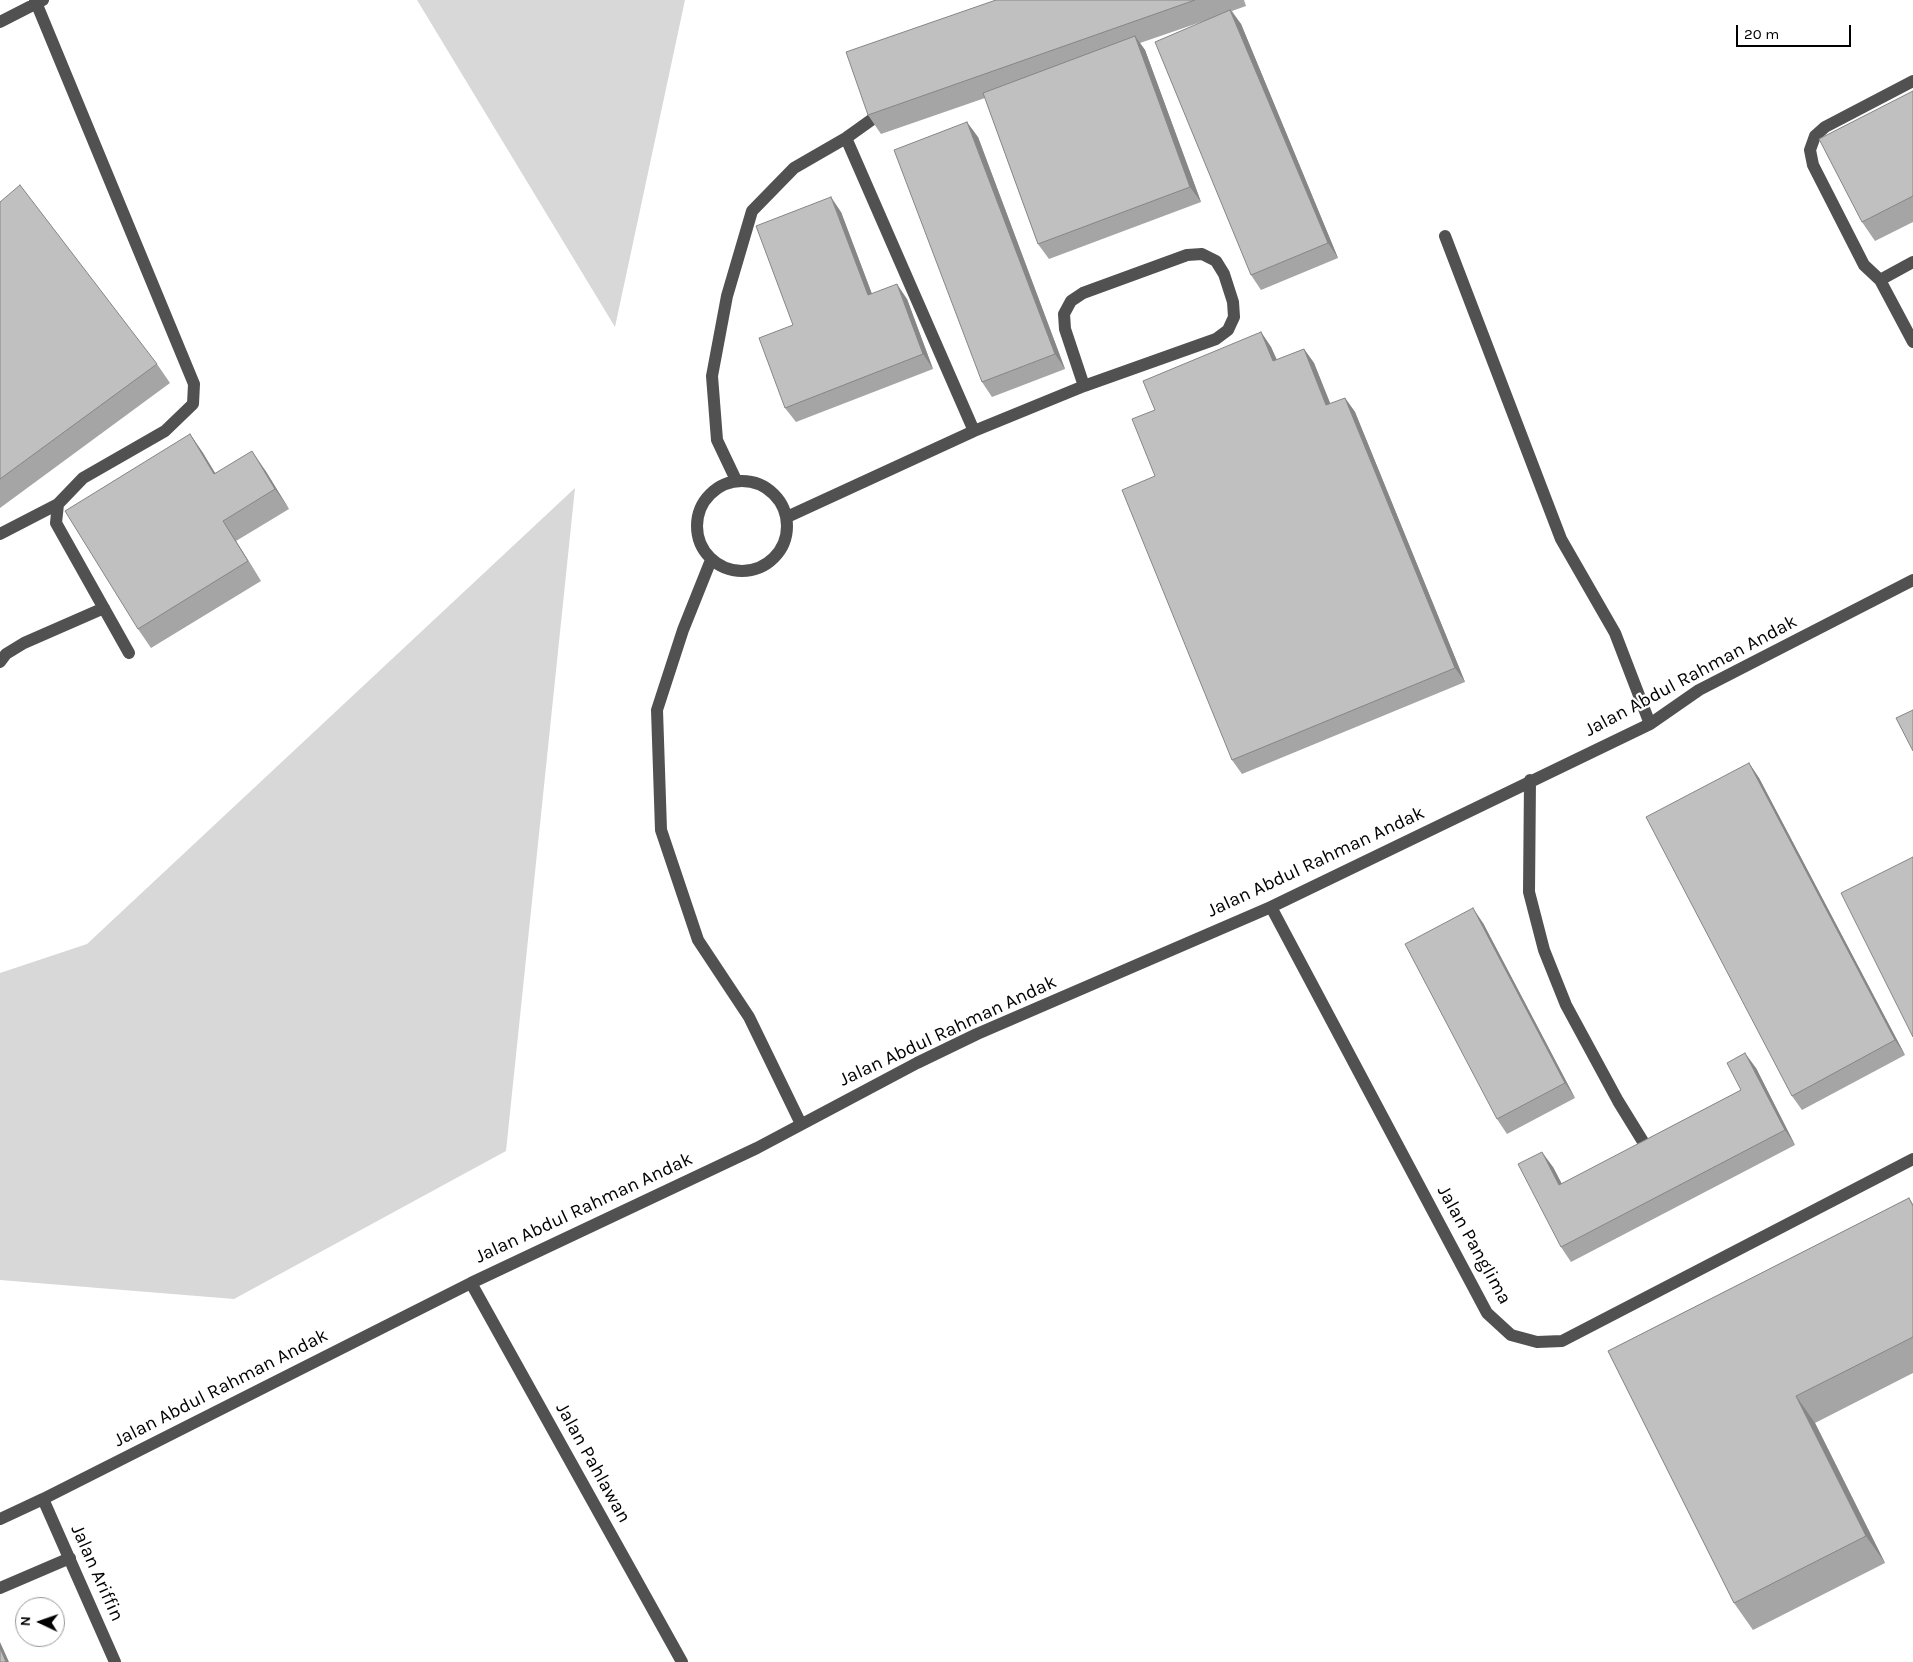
<!DOCTYPE html>
<html>
<head>
<meta charset="utf-8">
<style>
  body { margin:0 }
  #map { position:relative; width:1913px; height:1662px; overflow:hidden; background:#fff; font-family:Karla,sans-serif }
  canvas { display:block }
  .north { position:absolute; left:15px; top:1597px; width:50px; height:50px; box-sizing:border-box; background:#fff; border:1px solid #999; border-radius:50%; rotate:273deg; font-size:14px; font-weight:700; line-height:20px; text-align:center; color:#000 }
  .north::after { content:''; display:block; margin:auto; width:18px; height:22px; background:#000; clip-path:polygon(50% 0,100% 100%,50% 72%,0 100%) }
  .scale { position:absolute; left:1736px; top:25px; width:115px; height:22px; box-sizing:border-box; border:2px solid #000; border-top:0; padding-left:6px; font-size:15px; line-height:18px; white-space:nowrap; color:#000; -webkit-text-stroke:4px #fff; paint-order:stroke }
</style>
</head>
<body>
<div id="map">
<canvas width="1913" height="1662"></canvas>
<div class="north">N</div>
<div class="scale">20 m</div>
</div>
<script>
const ctx = document.querySelector('canvas').getContext('2d');
ctx.lineJoin = 'round';
function fill(path, color) { ctx.fillStyle = color; ctx.fill(path, 'evenodd'); }
const shape = rows => new Path2D(rows.map(r => 'M' + r).join(''));
function trace(path, color, width, dash) { ctx.strokeStyle = color; ctx.lineWidth = width; ctx.lineCap = dash ? 'butt' : 'round'; ctx.setLineDash(dash || []); ctx.stroke(path); }
function write(font, color, halo, rows, align = 'center') {
  ctx.font = font + ' Karla,sans-serif'; ctx.lineWidth = 4.5; ctx.setLineDash([]); ctx.textBaseline = 'middle'; ctx.strokeStyle = halo; ctx.fillStyle = color; for (const [text, x, y, turn = 0] of rows) {
    ctx.save(); ctx.translate(x, y); ctx.rotate((+turn || 0) * Math.PI / 180); ctx.textAlign = isNaN(turn) ? turn : align; if (halo) ctx.strokeText(text, 0, 0); ctx.fillText(text, 0, 0); ctx.restore();
  }
}
const green = shape([
  [417,0,685,0,615,327],
  [575,488,506,1151,234,1299,0,1280,0,973,87,944]
]);
const minor = shape([
  [35,0,194,384,193,404,165,431,83,478,58,504,56,523,129,653],
  [0,22,43,0],
  [1913,81,1825,127,1815,136,1810,150,1813,165,1864,265,1880,280,1913,342],
  [846,138,974,431],
  [1445,236,1561,539,1615,633,1650,724],
  [1880,280,1913,262],
  [736,480,717,440,712,376,727,296,752,211,794,168,846,138,874,118],
  '697 526a45 45 0 1 1 90 0a45 45 0 1 1-90 0Z',
  [787,517,974,431,1084,386,1216,339,1228,330,1234,317,1233,302,1224,274,1216,261,1202,254,1187,255,1083,293,1071,301,1064,314,1065,329,1084,386],
  [0,534,58,504],
  [711,560,683,630,657,710,661,830,698,940,749,1017,801,1124],
  [0,662,6,654,24,643,104,608],
  [1530,780,1529,892,1544,950,1566,1005,1618,1101,1650,1153],
  [1271,907,1487,1313,1511,1335,1537,1342,1562,1341,1913,1159],
  [471,1283,682,1662],
  [43,1499,115,1662],
  [0,1519,43,1499,471,1283,757,1148,917,1063,977,1034,1271,907,1650,724,1699,690,1913,580],
  [0,1588,70,1558]
]);
const wall = shape([
  [996,0,1244,0,1246,6,1232,11,1241,24,1338,258,1261,290,1251,275,1204,21,1140,43,1145,50,1201,202,1049,259,1038,244,985,98,881,134,868,115],
  [1913,91,1913,222,1875,241,1862,222],
  [978,137,1065,369,992,397,982,382],
  [0,202,157,364,170,383,0,508],
  [841,212,872,294,907,299,933,369,796,422,785,408,793,325],
  [1261,332,1271,347,1277,360,1304,349,1314,363,1330,404,1345,398,1355,412,1465,682,1242,774,1232,760,1155,476],
  [190,434,203,453,215,473,265,470,289,509,236,541,261,581,151,648,138,629],
  [1749,763,1759,778,1905,1055,1802,1110,1792,1096],
  [1483,923,1575,1098,1507,1134,1497,1119],
  [1756,1068,1795,1145,1571,1262,1561,1247,1553,1167,1562,1184,1741,1090],
  [1909,1198,1913,1204,1913,1373,1815,1423,1885,1563,1753,1630,1734,1603,1608,1351]
]);
const shadedWall = shape([
  [1230,10,1241,24,1338,258,1328,243],
  [1135,36,1145,50,1201,202,1190,187],
  [967,122,978,137,1065,369,1055,354],
  [831,197,841,212,878,310,868,295],
  [897,284,907,299,933,369,923,354],
  [1261,332,1271,347,1284,376,1273,361],
  [1304,349,1314,363,1337,420,1326,405],
  [1345,398,1355,412,1465,682,1455,668],
  [190,434,203,453,227,493,214,474],
  [252,451,265,470,289,509,275,489],
  [223,521,236,541,261,581,248,561],
  [1749,763,1759,778,1905,1055,1895,1040],
  [1473,908,1483,923,1575,1098,1565,1083],
  [1745,1053,1756,1068,1795,1145,1785,1130],
  [1542,1152,1553,1167,1570,1200,1559,1185],
  [1796,1396,1815,1423,1885,1563,1866,1536],
  [0,1642,9,1662,6,1662,0,1648]
]);
const building = shape([
  [996,0,1195,0,868,115,846,52,996,0],
  [1230,10,1328,243,1251,275,1155,42,1230,10],
  [1135,36,1190,187,1038,244,983,93,1135,36],
  [1913,91,1913,196,1862,222,1819,139,1913,91],
  [967,122,1055,354,982,382,894,150,967,122],
  [20,185,157,364,0,479,0,202,20,185],
  [831,197,868,295,897,284,923,354,785,408,759,338,793,325,756,226,831,197],
  [1261,332,1273,361,1304,349,1326,405,1345,398,1455,668,1232,760,1122,490,1155,476,1132,419,1155,410,1143,381,1261,332],
  [190,434,214,474,252,451,275,489,223,521,248,561,138,629,65,511,190,434],
  [1913,710,1913,751,1896,718,1913,710],
  [1749,763,1895,1040,1792,1096,1646,817,1749,763],
  [1913,857,1913,1037,1841,893,1913,857],
  [1473,908,1565,1083,1497,1119,1405,944,1473,908],
  [1745,1053,1785,1130,1561,1247,1518,1164,1542,1152,1559,1185,1741,1090,1727,1063,1745,1053],
  [1909,1198,1913,1206,1913,1337,1796,1396,1866,1536,1734,1603,1608,1351,1909,1198],
  [0,1648,6,1662,0,1662,0,1648]
]);
const streetNames = [
  ["Jalan Abdul Rahman Andak",1691,676,-28],
  ["Jalan Abdul Rahman Andak",1316,862,-25],
  ["Jalan Abdul Rahman Andak",948,1031,-25],
  ["Jalan Abdul Rahman Andak",584,1208,-25],
  ["Jalan Panglima",1474,1245,61],
  ["Jalan Abdul Rahman Andak",221,1388,-27],
  ["Jalan Pahlawan",593,1463,61],
  ["Jalan Ariffin",97,1573,66]
];
fill(green, '#d8d8d8');
trace(minor, '#515151', 12);
fill(wall, '#a5a5a5');
fill(shadedWall, '#868686');
fill(building, '#c0c0c0');
trace(building, '#868686', 1);
write('19px', '#000', '#fff', streetNames);
</script>
</body>
</html>
